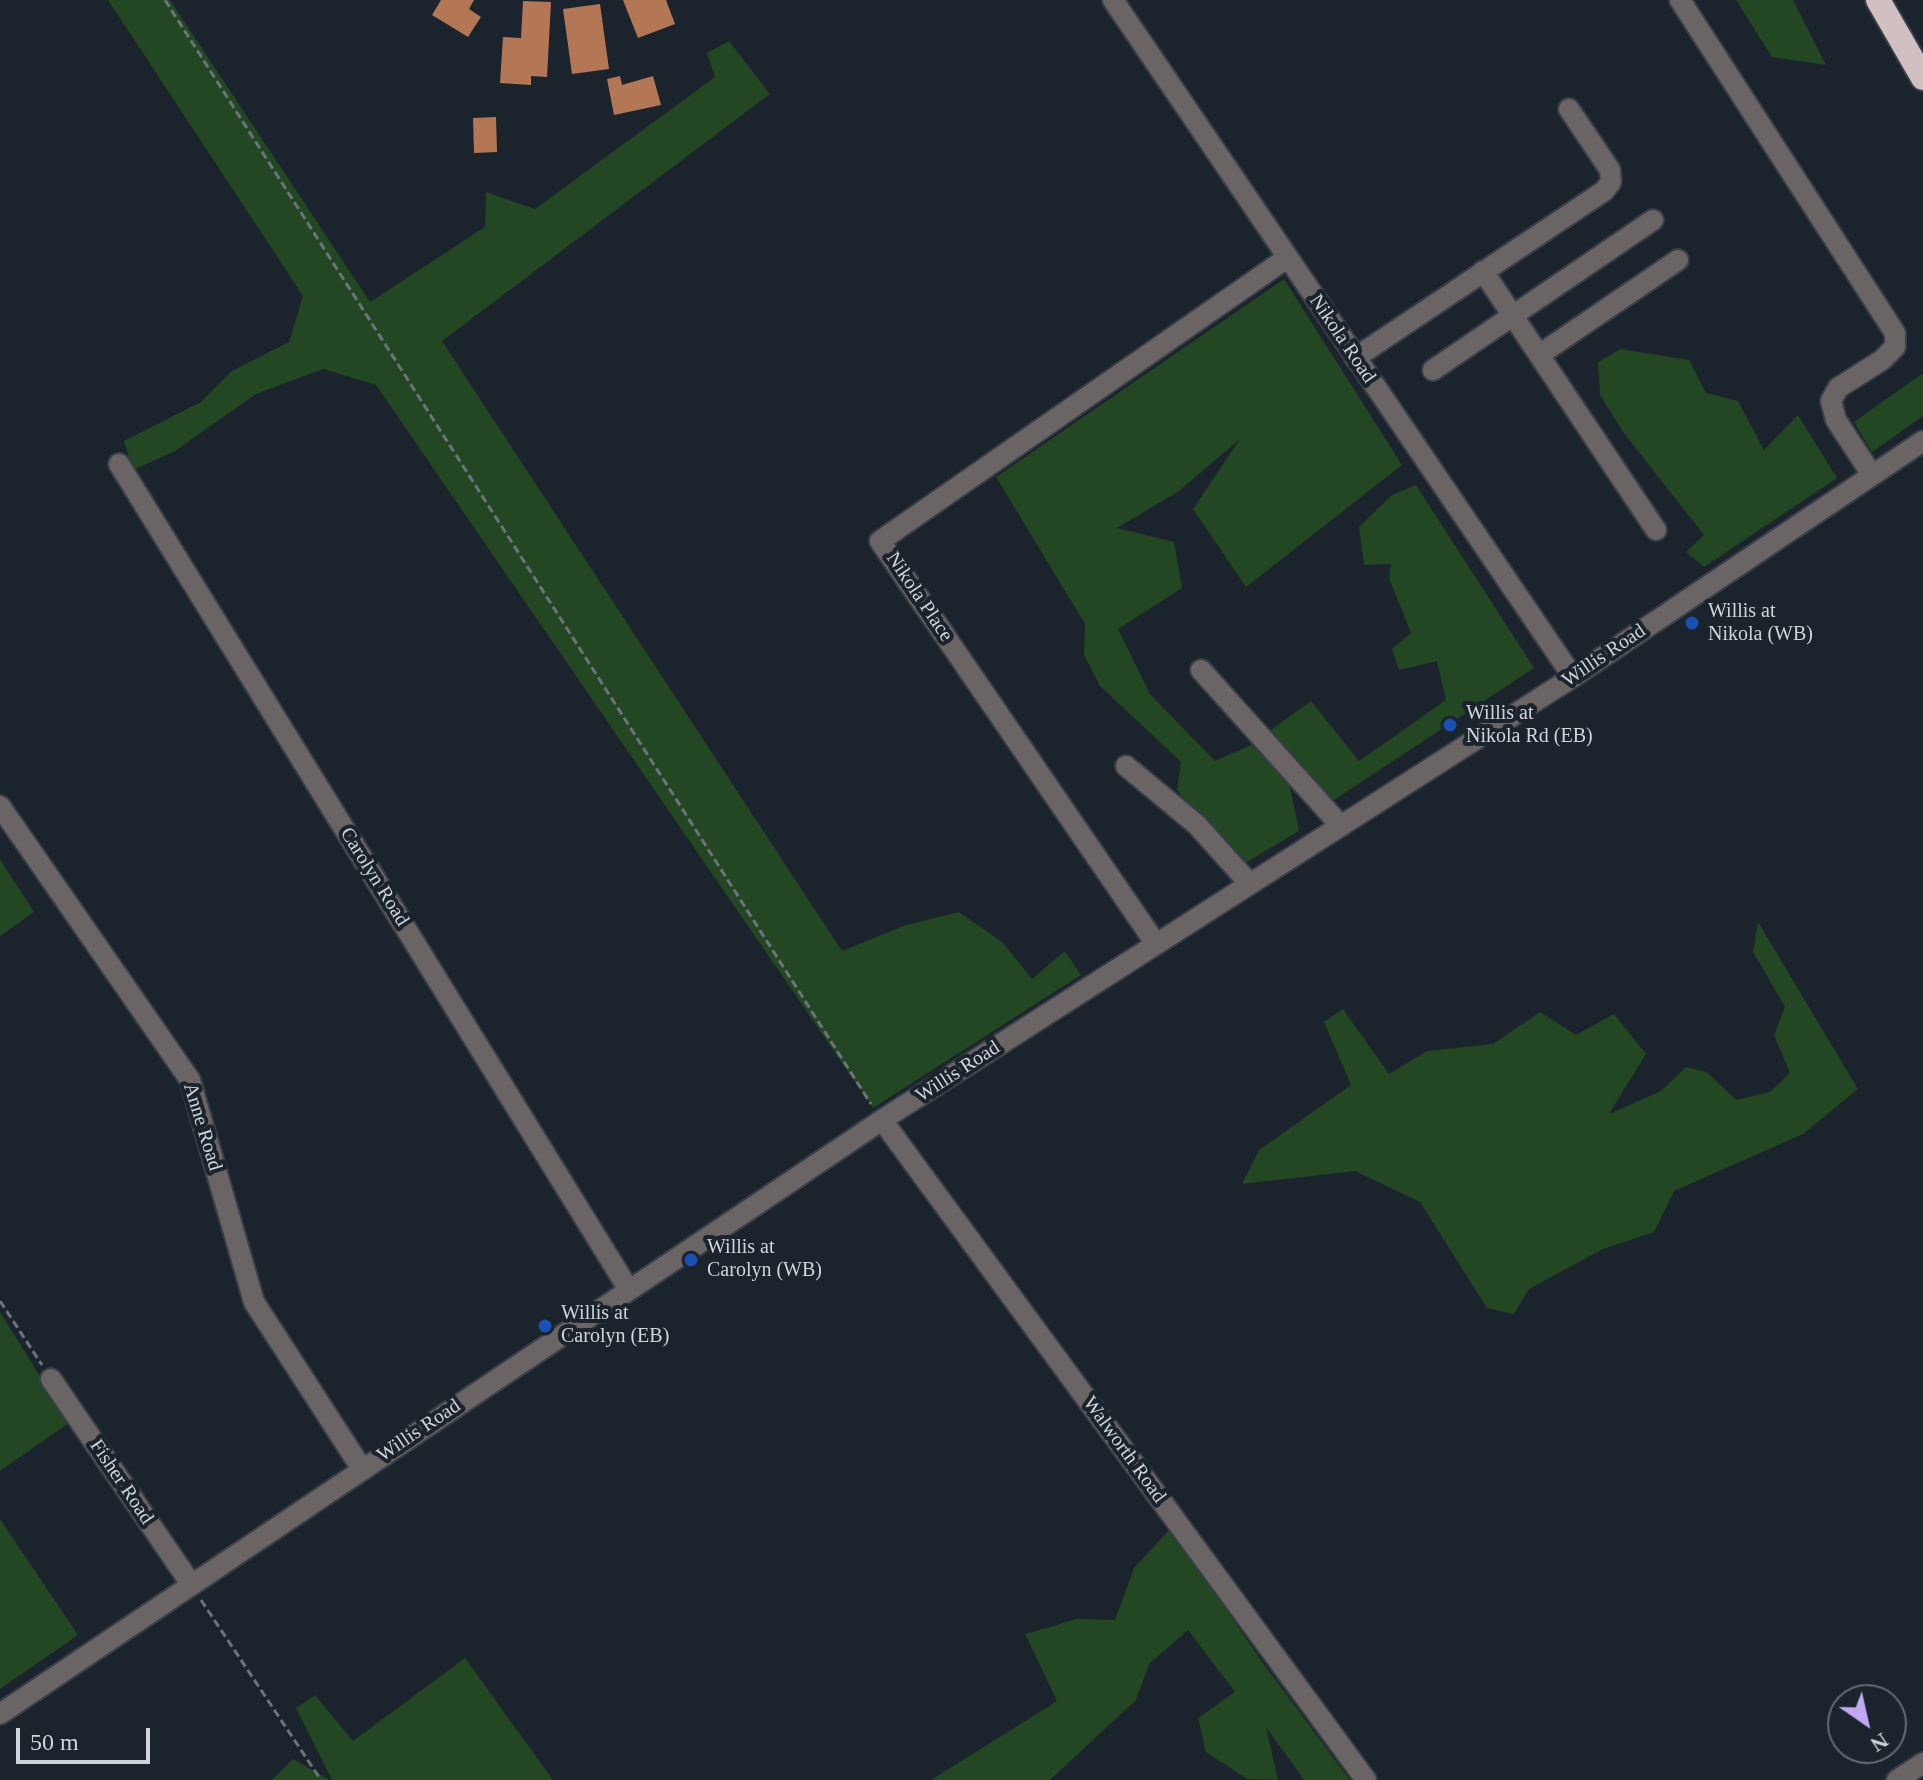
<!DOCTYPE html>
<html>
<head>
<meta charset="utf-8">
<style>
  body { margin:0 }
  #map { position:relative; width:1923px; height:1780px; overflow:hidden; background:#1b232c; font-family:Georgia,serif }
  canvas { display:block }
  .north { position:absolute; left:1827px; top:1684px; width:80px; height:80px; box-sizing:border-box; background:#1b232c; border:2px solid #636a72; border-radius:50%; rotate:146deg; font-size:22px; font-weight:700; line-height:32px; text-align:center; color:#d0d5db }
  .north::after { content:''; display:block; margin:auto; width:28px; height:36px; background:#c1a8f3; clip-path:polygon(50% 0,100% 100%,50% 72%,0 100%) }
  .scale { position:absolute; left:16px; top:1728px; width:134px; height:36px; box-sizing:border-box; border:4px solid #d0d5db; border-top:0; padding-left:10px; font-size:24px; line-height:28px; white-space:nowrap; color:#d0d5db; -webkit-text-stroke:6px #1b232c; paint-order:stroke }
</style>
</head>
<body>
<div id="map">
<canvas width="1923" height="1780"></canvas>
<div class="north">N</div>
<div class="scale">50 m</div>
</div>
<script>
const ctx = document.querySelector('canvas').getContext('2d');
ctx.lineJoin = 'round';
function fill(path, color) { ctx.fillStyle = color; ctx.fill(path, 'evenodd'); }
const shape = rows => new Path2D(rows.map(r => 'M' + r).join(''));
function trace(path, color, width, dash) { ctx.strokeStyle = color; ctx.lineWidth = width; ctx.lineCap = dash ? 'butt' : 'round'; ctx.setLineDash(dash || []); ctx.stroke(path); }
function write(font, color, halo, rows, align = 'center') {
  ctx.font = font + ' Georgia,serif'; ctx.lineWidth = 8; ctx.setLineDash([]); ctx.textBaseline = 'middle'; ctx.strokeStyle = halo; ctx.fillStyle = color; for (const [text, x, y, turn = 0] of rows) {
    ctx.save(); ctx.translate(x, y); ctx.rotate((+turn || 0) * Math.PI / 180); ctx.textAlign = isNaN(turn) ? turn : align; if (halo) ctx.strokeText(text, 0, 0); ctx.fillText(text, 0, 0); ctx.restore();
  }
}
const green = shape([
  [108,0,170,0,370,302,485,227,486,192,535,209,715,77,707,53,729,41,770,94,442,341,842,951,906,925,959,912,1002,942,1032,979,1065,951,1081,975,873,1108,376,385,323,369,256,394,175,451,133,470,124,441,201,402,232,371,289,342,303,296],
  [1736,0,1793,0,1826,65,1772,57],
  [1284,279,1402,465,1246,587,1193,509,1240,439,1179,491,1117,528,1174,542,1182,588,1118,629,1150,694,1215,761,1249,746,1311,701,1359,761,1446,700,1437,661,1399,670,1392,649,1411,633,1389,578,1391,564,1364,565,1359,527,1392,495,1416,485,1534,668,1328,804,1285,763,1299,831,1237,868,1177,790,1181,762,1100,686,1084,655,1085,624,996,477],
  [1621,349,1689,360,1706,393,1738,401,1764,450,1798,415,1837,478,1704,567,1686,552,1704,535,1623,432,1600,395,1598,362],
  [1923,373,1923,416,1872,452,1854,422],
  [0,859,34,912,0,936],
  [1758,922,1858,1089,1803,1134,1674,1191,1654,1232,1603,1249,1529,1289,1514,1314,1487,1308,1420,1202,1355,1171,1242,1184,1259,1150,1351,1085,1324,1022,1343,1009,1389,1074,1427,1051,1493,1044,1540,1012,1576,1035,1614,1014,1646,1054,1609,1114,1661,1091,1686,1067,1707,1072,1736,1100,1770,1092,1790,1073,1774,1035,1785,1007,1753,952],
  [0,1312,69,1423,0,1471],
  [0,1519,78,1635,0,1689],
  [1171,1528,1260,1659,1350,1780,1304,1780,1266,1727,1278,1780,1247,1779,1206,1752,1198,1718,1235,1692,1188,1630,1149,1664,1136,1700,1050,1780,931,1780,1057,1701,1025,1634,1077,1619,1115,1620,1134,1568],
  [465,1658,553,1780,332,1780,296,1708,315,1695,353,1741],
  [293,1759,330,1780,272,1780]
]);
const building = shape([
  [441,0,474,0,469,9,481,17,468,37,432,15],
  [623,0,666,0,675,24,638,38],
  [523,1,551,2,547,77,531,76,531,85,500,83,503,37,521,38],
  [600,4,609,69,572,74,563,9],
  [620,76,622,85,653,76,661,105,614,115,607,79],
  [496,117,497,152,474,153,473,118]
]);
const path = shape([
  [165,0,871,1104],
  [0,1301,42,1365],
  [201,1600,321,1780]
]);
const minor = shape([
  [1113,0,1573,677],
  [1680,0,1895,333,1895,347,1882,360,1838,388,1831,401,1836,420,1872,475],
  [1483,271,1656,530],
  [1539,355,1678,260],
  [1355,358,1604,191,1611,182,1610,170,1569,109],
  [1433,370,1653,220],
  [119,464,629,1290],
  [1201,670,1341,826],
  [1126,766,1197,825,1250,884],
  [0,806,190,1080,254,1302,362,1469],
  [1156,944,880,541,1287,258],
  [882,1120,1366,1780],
  [51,1379,191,1584],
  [0,1714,882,1120,1573,677,1923,441],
  [1897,1780,1923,1763]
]);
const highway = shape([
  [1878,0,1923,78]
]);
const markers = [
  [1692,623,8,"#1a4fb4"],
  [1450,725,8,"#1a4fb4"],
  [691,1260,8,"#1a4fb4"],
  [545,1326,8,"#1a4fb4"]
];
const streetNames = [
  ["Nikola Road",1342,339,56],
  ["Nikola Place",919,597,56],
  ["Willis Road",1604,656,-34],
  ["Carolyn Road",374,877,58],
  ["Willis Road",958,1072,-33],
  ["Anne Road",202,1127,73],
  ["Willis Road",419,1431,-34],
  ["Walworth Road",1124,1450,54],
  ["Fisher Road",121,1482,56]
];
const poiNames = [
  ["Willis at",1708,612],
  ["Nikola (WB)",1708,635],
  ["Willis at",1466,714],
  ["Nikola Rd (EB)",1466,737],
  ["Willis at",707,1248],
  ["Carolyn (WB)",707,1271],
  ["Willis at",561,1314],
  ["Carolyn (EB)",561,1337]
];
fill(green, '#234623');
fill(building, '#b47755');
trace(minor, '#383f48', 24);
trace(highway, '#383f48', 28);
trace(path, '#6d737b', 3, [8, 4]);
trace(minor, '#6b6464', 20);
trace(highway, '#d1bfc1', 24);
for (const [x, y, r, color] of markers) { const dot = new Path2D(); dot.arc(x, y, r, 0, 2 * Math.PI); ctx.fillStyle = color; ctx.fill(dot); trace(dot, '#1b232c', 3); }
write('20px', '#d0d5db', '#1b232c', streetNames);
write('20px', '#d0d5db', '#1b232c', poiNames, 'left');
</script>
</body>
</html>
